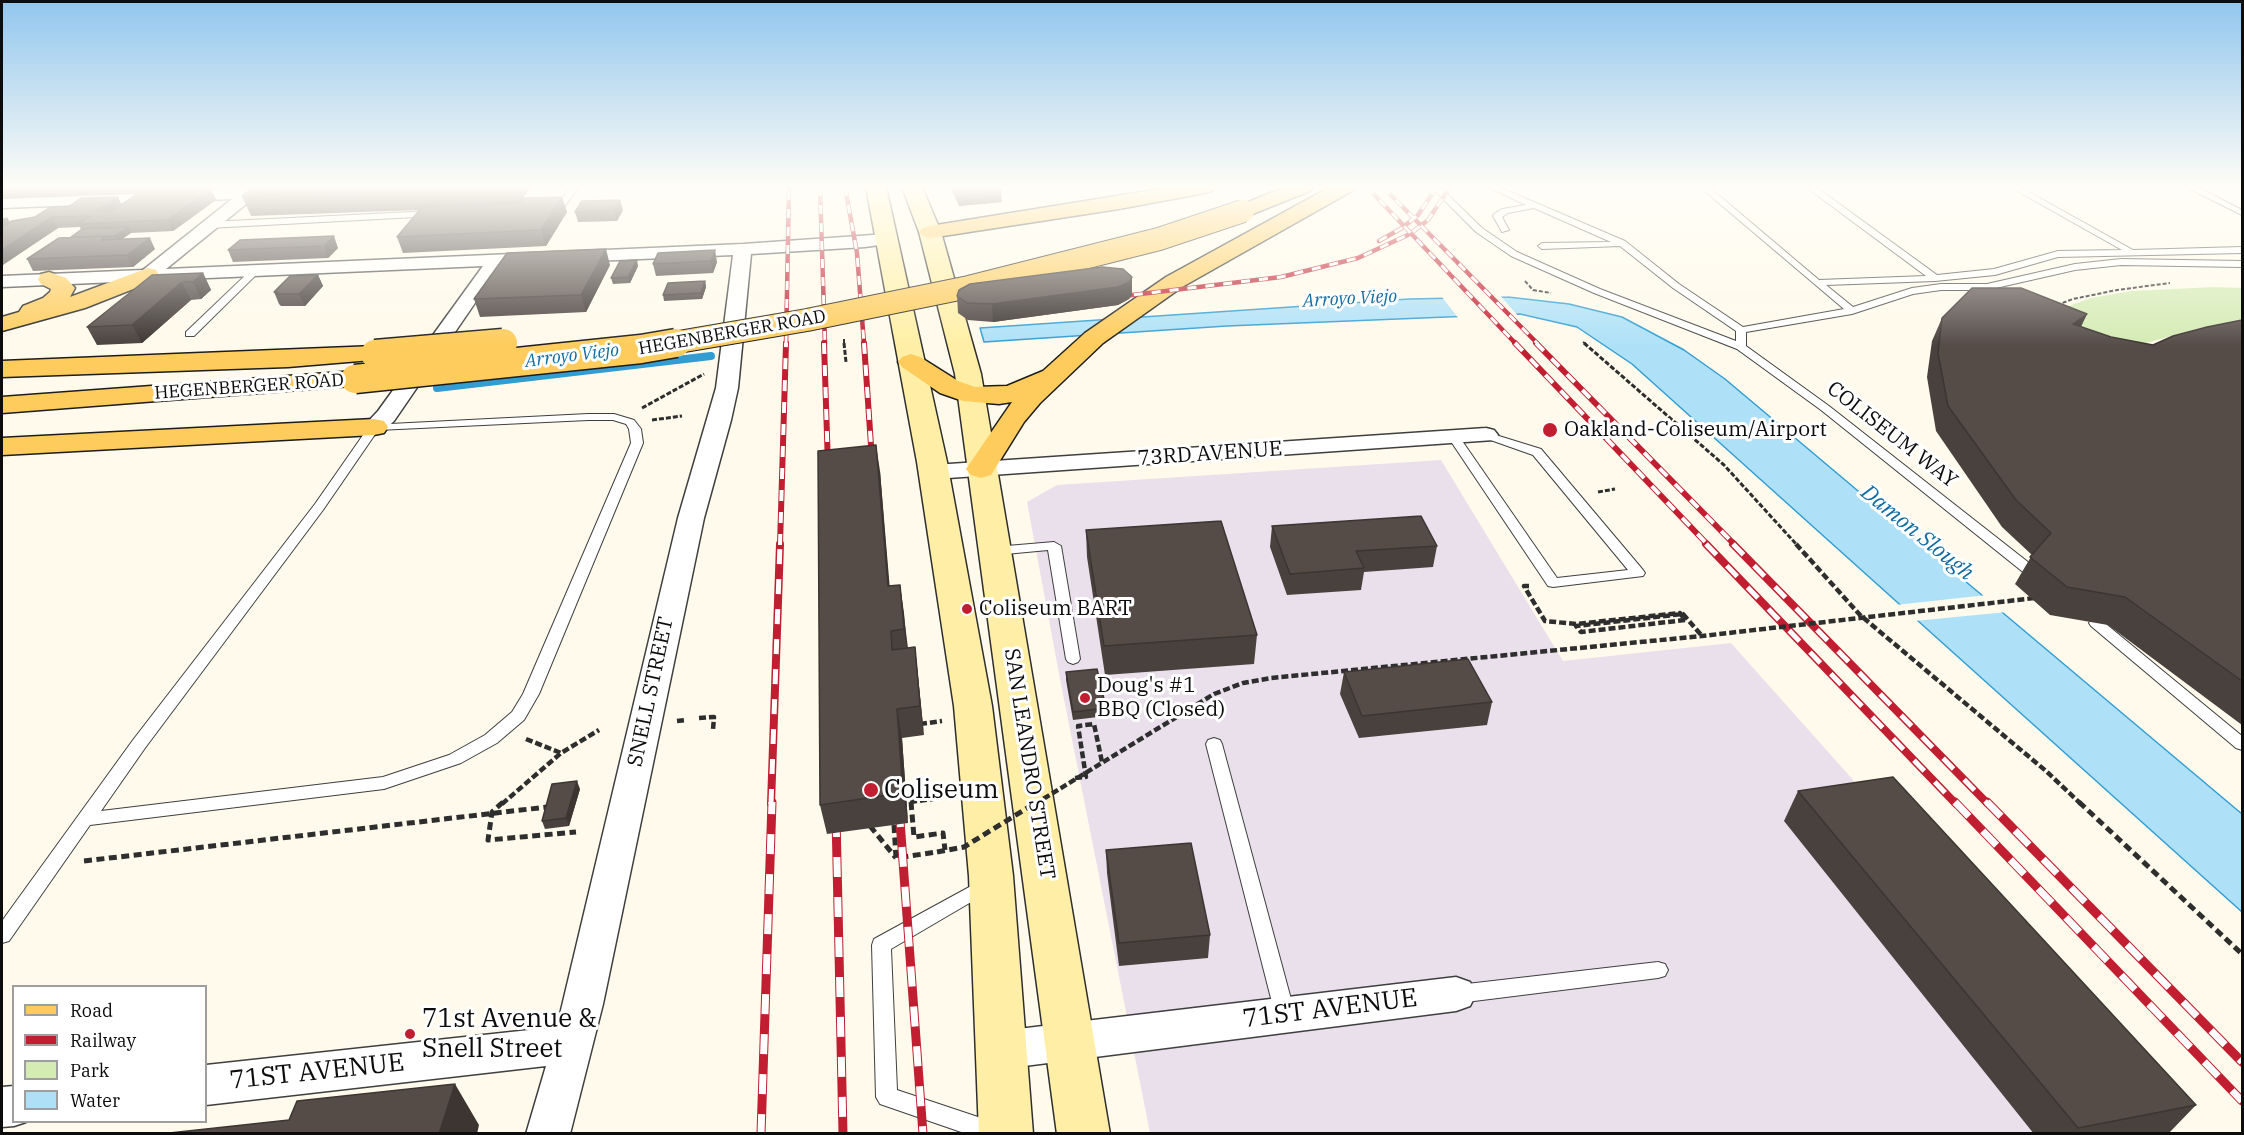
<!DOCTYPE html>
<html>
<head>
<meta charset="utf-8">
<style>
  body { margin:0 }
  #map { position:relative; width:2244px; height:1135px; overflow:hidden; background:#fffaeb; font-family:"IBM Plex Serif",serif }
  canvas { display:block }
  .frame { position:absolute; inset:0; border:3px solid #0c0c0c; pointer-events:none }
  .legend { position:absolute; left:12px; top:985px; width:195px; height:138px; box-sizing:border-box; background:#fff; border:2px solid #9e9e9e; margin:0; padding:8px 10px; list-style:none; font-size:18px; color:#0c0c0c }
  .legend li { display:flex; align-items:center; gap:12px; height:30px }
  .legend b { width:30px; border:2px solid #9e9e9e }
</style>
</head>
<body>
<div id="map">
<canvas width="2244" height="1135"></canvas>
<div class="frame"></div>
<ul class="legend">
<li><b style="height:8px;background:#fecc5c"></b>Road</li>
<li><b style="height:8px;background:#c11f31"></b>Railway</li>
<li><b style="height:16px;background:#d4ebb4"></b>Park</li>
<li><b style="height:16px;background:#aee1f8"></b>Water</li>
</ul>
</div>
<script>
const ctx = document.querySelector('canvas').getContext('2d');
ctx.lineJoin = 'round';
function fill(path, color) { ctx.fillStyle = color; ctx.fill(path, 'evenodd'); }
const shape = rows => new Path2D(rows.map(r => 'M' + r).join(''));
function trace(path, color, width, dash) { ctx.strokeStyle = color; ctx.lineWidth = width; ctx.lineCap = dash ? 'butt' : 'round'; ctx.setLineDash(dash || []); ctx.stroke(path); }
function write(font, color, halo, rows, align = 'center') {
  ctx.font = font + ' "IBM Plex Serif",serif'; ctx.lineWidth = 6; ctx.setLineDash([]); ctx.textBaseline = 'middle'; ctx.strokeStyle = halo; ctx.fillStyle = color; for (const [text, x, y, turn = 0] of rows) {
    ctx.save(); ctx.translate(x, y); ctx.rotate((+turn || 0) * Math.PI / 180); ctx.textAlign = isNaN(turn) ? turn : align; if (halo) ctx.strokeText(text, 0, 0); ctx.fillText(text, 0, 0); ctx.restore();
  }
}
const industrial = shape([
  [1441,460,1563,661,1731,643,2168,1133,1150,1133,1060,679,1027,502,1057,485]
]);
const green = shape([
  [2214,287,2242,288,2242,324,2200,328,2128,348,2048,318,2066,307,2091,298,2132,291]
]);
const water = shape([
  [1508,297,1569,304,1622,317,1684,350,1725,379,2242,814,2242,912,1632,364,1577,327,1520,314,1227,326,984,342,980,328,1409,299,1508,297]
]);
const pier = shape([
  [1499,294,1518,316,1459,319,1442,297],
  [1987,595,2007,612,1914,621,1896,605]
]);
const stream = shape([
  [437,388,711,356]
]);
const pathFar3 = shape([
  [1525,281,1533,290,1551,293],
  [2057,305,2073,299,2117,290,2170,283],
  [844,339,844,344],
  [1583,342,1586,344]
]);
const pathFar2 = shape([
  [844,343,846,362],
  [1584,343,1724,465,1797,545],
  [642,408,704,374],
  [652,420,682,416],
  [1598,492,1615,489]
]);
const pathFar1 = shape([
  [1796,544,1860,615,2046,771,2081,804],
  [1529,586,1524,586,1545,621,1576,624,1680,613,1685,620],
  [699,718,714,717,713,730],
  [677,721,686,720],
  [920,724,942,721],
  [526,739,561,753],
  [1075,778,1086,777,1078,726,1094,724,1102,762],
  [910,802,933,799],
  [502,804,561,753,599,730]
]);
const path = shape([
  [503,802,492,812,488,840,576,832],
  [911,802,914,837,943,833,945,850],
  [2079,802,2242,954],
  [894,825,896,858,937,852],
  [870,826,896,858],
  [84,861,547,807]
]);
const lane = shape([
  [571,187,579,187,565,206,544,210,544,206,559,202,571,187],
  [1431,187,1440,187,1482,228,1517,252,1600,289,1736,341,1736,331,1673,288,1620,246,1542,249,1538,246,1542,243,1611,242,1534,208,1508,213,1502,217,1509,230,1502,232,1493,216,1494,214,1502,209,1526,205,1488,187,1499,187,1625,241,1679,284,1743,327,1844,309,1700,187,1709,187,1819,280,1926,276,1806,187,1816,187,1937,275,1994,269,2058,251,2122,250,2010,187,2020,187,2133,250,2242,247,2242,253,2058,257,1995,275,1935,281,1826,285,1853,307,1912,288,1941,284,1987,284,2075,264,2121,259,2242,261,2242,267,2121,265,2075,270,1987,290,1941,290,1913,294,1852,314,1746,332,1746,346,1829,406,2033,566,2035,569,2033,572,2028,573,2023,572,1821,410,1737,349,1594,293,1511,256,1476,232,1431,187],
  [2186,187,2197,187,2242,210,2242,215,2186,187],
  [432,211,436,214,435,216,209,228,205,225,209,222,432,211],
  [253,268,261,270,194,336,186,336,186,332,253,268],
  [588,414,614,414,634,420,641,429,643,443,539,694,524,720,497,743,461,763,384,789,90,825,9,941,2,943,2,921,133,740,315,504,370,425,588,414],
  [588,420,613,420,626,424,629,429,631,443,523,694,512,712,485,735,449,755,383,777,101,811,145,748,323,510,378,430,588,420],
  [1486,432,1541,449,1643,570,1645,573,1643,576,1553,587,1548,586,1448,437,1450,435,1458,435,1557,578,1628,570,1533,455,1482,437,1480,435,1486,432],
  [1054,542,1061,546,1080,659,1078,662,1073,664,1068,662,1066,659,1048,550,995,555,988,551,995,547,1054,542],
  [2096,618,2101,620,2242,736,2242,750,2236,748,2091,626,2089,623,2091,620,2096,618],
  [1214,738,1220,740,1222,744,1295,1014,1292,1020,1285,1023,1278,1020,1275,1014,1206,744,1208,740,1214,738],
  [984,879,990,881,993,886,990,891,891,949,897,1090,1002,1125,1004,1134,967,1134,880,1104,876,1097,872,945,874,939,984,879],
  [1658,962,1665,964,1668,970,1665,976,1658,978,1458,1003,1451,1000,1448,994,1451,988,1458,985,1658,962]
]);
const street = shape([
  [261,187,262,189,256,196,166,269,743,244,887,234,893,235,896,239,893,243,865,247,751,254,738,388,731,420,704,518,603,1004,570,1134,526,1134,546,1066,206,1105,206,1065,557,1027,678,518,716,388,733,255,501,265,394,421,382,432,374,434,366,432,363,427,378,411,483,266,2,287,2,276,143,270,232,199,2,208,2,198,261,187],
  [1486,428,1494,430,1498,435,1494,440,934,479,925,477,922,472,925,467,934,465,1486,428],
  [1456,977,1470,982,1476,994,1470,1006,1456,1011,1001,1069,986,1063,980,1050,986,1037,1001,1031,1456,977],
  [14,1086,14,1122,26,1122,14,1126,2,1127,2,1087,14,1086]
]);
const secondary = shape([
  [866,187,886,187,947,462,992,706,1013,876,1033,1134,979,1134,969,876,954,706,917,462,866,187],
  [902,187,922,187,941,232,981,374,1110,1134,1057,1134,955,374,919,232,902,187]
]);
const primary = shape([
  [1172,187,1215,187,1212,191,1205,193,1119,209,930,238,923,236,919,232,923,228,930,226,1172,187],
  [1285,187,1313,187,1310,191,1250,215,1243,217,1236,215,1233,211,1236,207,1285,187],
  [1330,187,1355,187,1352,191,1182,287,1103,343,1040,403,1024,422,991,475,981,478,971,475,966,469,1012,402,999,404,963,401,940,393,902,367,898,362,902,357,911,354,920,357,958,381,975,387,1007,386,1043,371,1085,333,1166,277,1330,187],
  [148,268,156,270,159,275,156,280,85,308,2,331,2,317,19,312,23,306,43,298,50,292,51,289,41,284,38,279,41,274,49,272,66,278,75,288,70,297,148,268],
  [375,346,384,349,388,354,384,359,288,367,2,377,2,361,375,346],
  [355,371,364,373,368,379,364,385,2,413,2,397,355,371],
  [374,419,384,421,388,427,384,433,374,435,2,455,2,438,374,419]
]);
const railFar3 = shape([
  [820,187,825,344],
  [845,187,857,253,864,344],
  [1367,187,1516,344],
  [1383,187,1538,344],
  [1379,241,1402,228,1418,215,1437,187],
  [1116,297,1281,277,1358,258,1410,234,1428,220,1450,187],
  [786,344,789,187]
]);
const railFar2 = shape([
  [824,343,828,466],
  [864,343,872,460],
  [1515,343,1708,545],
  [1536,343,1735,545],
  [780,545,786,343]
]);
const railFar1 = shape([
  [1706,544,1956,804],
  [1733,544,1988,804],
  [771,804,780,544]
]);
const rail = shape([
  [1955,802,2242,1101],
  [1987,802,2242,1062],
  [899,807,923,1134],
  [836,817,843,1134],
  [761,1134,772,802]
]);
const pathBridgeFar1 = shape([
  [1685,620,1581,632,1576,626,1683,614,1702,636],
  [1035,804,1214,694,1243,683,1271,678,1702,636,2035,598]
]);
const pathBridge = shape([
  [937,852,964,847,1037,802]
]);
const primaryBridgeFar1 = shape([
  [487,344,503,343],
  [667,344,807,320,969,287,1159,239,1243,211]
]);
const primaryBridge = shape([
  [375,354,503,343],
  [355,379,641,349,676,343]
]);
const wall = shape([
  [2,187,215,187,212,190,216,200,173,231,131,233,122,239,155,249,133,267,33,271,27,259,71,237,81,230,80,227,58,228,2,265,2,217,10,222,35,217,68,207,118,197,121,204,137,194,2,199],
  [253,187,531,187,523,198,562,197,567,212,546,246,403,253,397,237,420,210,251,216,242,196],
  [950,187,999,187,1002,202,959,206],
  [582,201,623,210,617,221,578,222,575,212],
  [240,240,338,248,328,258,233,262,228,250],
  [658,253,717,262,713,273,656,276,653,264],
  [610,265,586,312,480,317,474,299],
  [638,266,630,283,613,284,611,278],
  [203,273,211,290,201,299,191,300,142,343,97,345,87,327],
  [318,275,323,286,305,306,281,306,279,304,274,292],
  [705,281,706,287,702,299,664,301,663,295],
  [1132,295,1129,299,1118,305,993,322,968,320,958,313,957,296],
  [2087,314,2081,327,2111,337,2153,345,2242,320,2242,725,2108,625,2050,615,2015,584,2032,555,2002,527,1936,431,1927,377,1932,341,1942,318],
  [880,471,889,586,900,585,908,648,915,647,924,735,902,738,908,823,827,834,820,805],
  [1272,526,1437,546,1433,567,1364,572,1361,590,1287,595,1270,547],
  [1086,530,1257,635,1254,664,1105,675,1087,557],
  [1066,672,1106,708,1106,716,1073,720,1066,680],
  [1344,672,1492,702,1487,725,1359,738,1340,694],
  [580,789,569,826,545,829,542,821],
  [1798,791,2196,1105,2168,1134,2034,1134,1784,821],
  [1106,850,1210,935,1208,958,1119,966,1107,873]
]);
const shadedWall = shape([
  [208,187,215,187,212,190,216,200,173,231,168,220,210,190],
  [512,187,531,187,517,206],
  [1001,191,1002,202,959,206,958,196],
  [118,197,123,208,102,222,96,211],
  [562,197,567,212,546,246,541,230],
  [620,200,623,210,617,221,614,210],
  [7,217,16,233,2,242,2,220],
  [52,217,58,228,3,265,2,263,2,250],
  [128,227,131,233,118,242,115,236],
  [334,236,338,248,328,258,324,246],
  [150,238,155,249,133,267,127,255],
  [606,249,610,265,586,312,581,295],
  [715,250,717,262,713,273,711,261],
  [637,260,638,266,630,283,628,277],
  [203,273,211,290,201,299,193,282],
  [318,275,323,286,305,306,299,294],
  [1132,277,1132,295,1129,299,1118,305,993,322,992,304],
  [705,281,706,287,702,299,701,293],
  [182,282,191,300,142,343,132,325],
  [2087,314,2075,337,2073,324],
  [876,445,880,471,892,614,888,586],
  [900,585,904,613,908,658,904,629],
  [915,647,918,676,924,735,920,706],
  [897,709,902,738,908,823,903,793],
  [577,781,580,789,569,826,566,818],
  [455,1084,479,1125,477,1134,439,1134]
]);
const building = shape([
  [253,187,464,187,242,196,253,187],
  [954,187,999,187,1001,191,958,196,954,187],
  [211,189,168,220,78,224,90,216,52,217,2,250,2,227,12,221,35,217,51,207,68,207,81,198,118,197,96,211,112,211,140,192,211,189],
  [562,197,541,230,397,237,422,207,520,203,523,198,562,197],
  [620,200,614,210,575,212,582,201,620,200],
  [128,227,115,236,71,237,82,229,128,227],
  [106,236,101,240,150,238,127,255,27,259,59,238,106,236],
  [334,236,324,246,228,250,240,240,334,236],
  [606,249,581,295,474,299,507,253,606,249],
  [715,250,711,261,653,264,658,253,715,250],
  [637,260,628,277,611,278,620,261,637,260],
  [1102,267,1123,269,1132,277,1129,282,1118,287,992,304,967,303,957,296,959,290,970,284,1102,267],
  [203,273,193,282,182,282,132,325,87,327,152,275,203,273],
  [318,275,299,294,276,294,278,292,274,292,290,276,318,275],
  [705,281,701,293,663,295,668,283,705,281],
  [1972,288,2021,288,2087,314,2073,324,2111,337,2153,345,2173,336,2207,327,2242,320,2242,681,2125,597,2067,587,2030,557,2051,533,2016,500,1948,406,1938,353,1942,318,1972,288],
  [876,445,888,586,900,585,904,629,891,631,892,650,915,647,920,706,897,709,903,793,820,805,818,451,876,445],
  [1421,516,1437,546,1356,551,1364,568,1290,574,1272,526,1421,516],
  [1221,521,1257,635,1104,646,1086,530,1221,521],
  [1468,659,1492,702,1362,716,1344,672,1468,659],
  [1097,669,1106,708,1073,712,1066,672,1097,669],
  [1893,777,2196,1105,2078,1128,1798,791,1893,777],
  [577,781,566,818,542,821,552,784,577,781],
  [1191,843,1210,935,1119,943,1106,850,1191,843],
  [455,1084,439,1134,160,1134,289,1120,297,1101,455,1084]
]);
const markers = [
  [1550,430,8,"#c11f31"],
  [967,609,6,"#c11f31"],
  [1085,698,6,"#c11f31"],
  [871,790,8,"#c11f31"],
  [410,1034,6,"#c11f31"]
];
const farWaternames = [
  ["Arroyo Viejo",1350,299,-3],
  ["Arroyo Viejo",572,356,-7]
];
const farStreetnames = [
  ["HEGENBERGER ROAD",732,333,-10],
  ["HEGENBERGER ROAD",249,387,-4]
];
const poiNames = [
  ["Oakland-Coliseum/Airport",1564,430],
  ["Coliseum BART",979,609],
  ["Doug's #1",1097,686],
  ["BBQ (Closed)",1097,710]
];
const streetNames = [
  ["COLISEUM WAY",1892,435,38],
  ["73RD AVENUE",1210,454,-4],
  ["SNELL STREET",651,692,-78],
  ["SAN LEANDRO STREET",1029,764,81]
];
const waterNames = [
  ["Damon Slough",1917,533,39]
];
const nearPoinames = [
  ["Coliseum",884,790],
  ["71st Avenue &",422,1019],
  ["Snell Street",422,1049]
];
const nearStreetnames = [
  ["71ST AVENUE",1330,1009,-7],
  ["71ST AVENUE",317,1072,-6]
];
fill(industrial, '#e9e0ec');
fill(green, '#d4ebb4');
fill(water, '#aee1f8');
trace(water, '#329dd2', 1.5);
fill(pier, '#fffaeb');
trace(stream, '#329dd2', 8);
trace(lane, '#3f3f3f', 2);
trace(street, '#3f3f3f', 3);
trace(secondary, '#2e2e2e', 3);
trace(primary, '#1d1d1d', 3);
trace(pathFar3, '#2e2e2e', 2, [4, 2]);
trace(pathFar2, '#2e2e2e', 3, [5, 2]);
trace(pathFar1, '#2e2e2e', 4.5, [7, 3]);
trace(path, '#2e2e2e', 5, [8, 4.5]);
fill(lane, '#fff');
fill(street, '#fff');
fill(secondary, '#ffefa6');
fill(primary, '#fecc5c');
trace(railFar3, '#c11f31', 4.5);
trace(railFar2, '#c11f31', 6);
trace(railFar1, '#c11f31', 8);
trace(rail, '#c11f31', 9);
trace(railFar3, '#fff', 3, [9]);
trace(railFar2, '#fff', 4, [11]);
trace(railFar1, '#fff', 5, [15]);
trace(rail, '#fff', 7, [20]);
trace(primaryBridgeFar1, '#1d1d1d', 24, []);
trace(primaryBridge, '#1d1d1d', 31, []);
trace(pathBridgeFar1, '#2e2e2e', 4.5, [7, 3]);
trace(pathBridge, '#2e2e2e', 5, [8, 4.5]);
trace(primaryBridgeFar1, '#fecc5c', 22);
trace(primaryBridge, '#fecc5c', 28);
fill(wall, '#49413e');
fill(shadedWall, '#3c3532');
fill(building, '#554c48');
trace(building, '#3c3532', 1.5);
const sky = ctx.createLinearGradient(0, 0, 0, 346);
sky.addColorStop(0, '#91c6ee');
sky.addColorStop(0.54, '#fffdf6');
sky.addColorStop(1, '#fffdf600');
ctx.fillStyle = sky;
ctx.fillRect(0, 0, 2244, 346);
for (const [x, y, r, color] of markers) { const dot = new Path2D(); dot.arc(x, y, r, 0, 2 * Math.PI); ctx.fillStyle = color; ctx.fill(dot); trace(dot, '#fff', 2); }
write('italic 18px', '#116ca2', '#fff', farWaternames);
write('18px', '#0c0c0c', '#fff', farStreetnames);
write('21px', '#0c0c0c', '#fff', poiNames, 'left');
write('21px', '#0c0c0c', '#fff', streetNames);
write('italic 22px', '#116ca2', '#fff', waterNames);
write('26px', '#0c0c0c', '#fff', nearPoinames, 'left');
write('26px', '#0c0c0c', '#fff', nearStreetnames);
</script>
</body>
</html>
